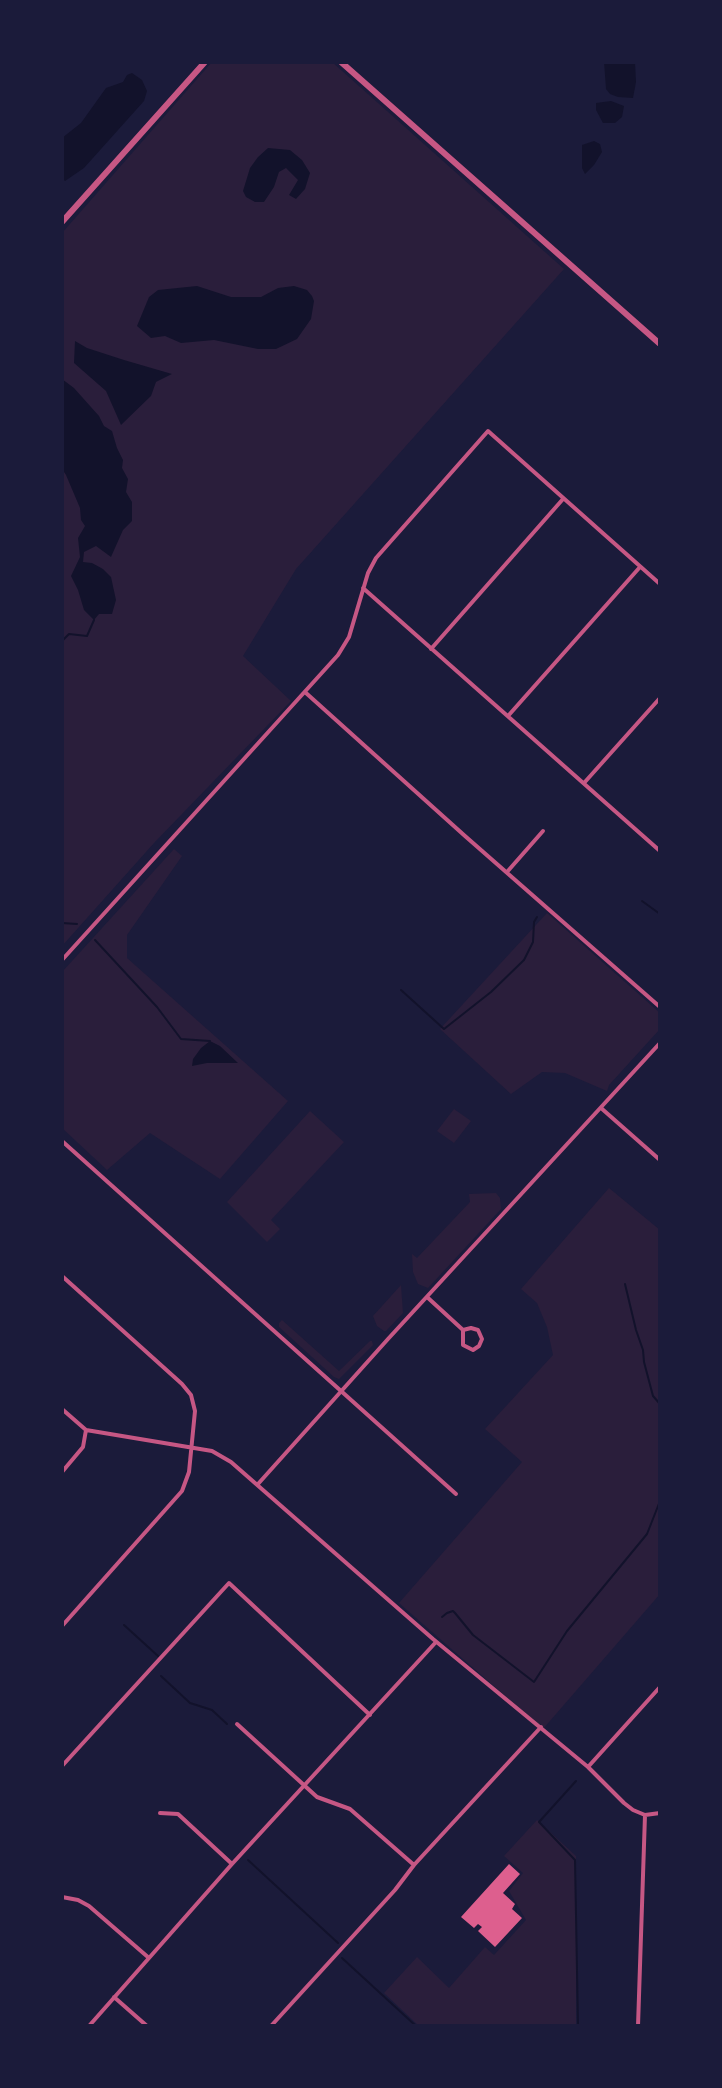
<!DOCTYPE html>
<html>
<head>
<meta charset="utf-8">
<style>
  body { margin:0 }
  #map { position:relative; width:722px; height:2088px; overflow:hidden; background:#1b1b3a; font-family:Inter,sans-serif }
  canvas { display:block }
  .frame { position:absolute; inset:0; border:64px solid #1b1b3a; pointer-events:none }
</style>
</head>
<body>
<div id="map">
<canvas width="722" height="2088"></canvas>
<div class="frame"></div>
</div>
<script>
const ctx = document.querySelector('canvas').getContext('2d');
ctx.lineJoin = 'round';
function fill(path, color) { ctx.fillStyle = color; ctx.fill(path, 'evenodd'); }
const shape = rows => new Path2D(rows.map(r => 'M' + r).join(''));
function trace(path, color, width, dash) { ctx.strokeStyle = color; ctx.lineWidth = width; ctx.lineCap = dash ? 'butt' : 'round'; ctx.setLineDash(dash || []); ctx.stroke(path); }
const green = shape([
  [212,62,332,62,564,269,296,569,243,656,291,701,154,843,62,946,62,233],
  [174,849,182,856,127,935,127,958,288,1101,220,1179,150,1133,107,1170,62,1128,62,972],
  [547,913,660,1013,660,1029,609,1085,607,1091,565,1073,542,1072,511,1094,440,1029],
  [454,1109,471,1121,454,1143,437,1131],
  [310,1111,344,1142,271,1220,280,1229,267,1242,227,1202],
  [609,1188,660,1230,660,1594,543,1729,399,1603,522,1462,485,1429,553,1355,547,1327,537,1303,521,1289],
  [496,1193,500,1198,501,1209,428,1288,418,1284,413,1272,412,1254,417,1258,470,1202,469,1194],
  [401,1285,403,1313,386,1331,384,1331,377,1326,373,1316],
  [282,1320,339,1371,370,1341,372,1341,373,1345,339,1379,334,1377,279,1327,279,1323],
  [537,1820,576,1856,576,2026,419,2026,384,1993,417,1957,449,1988,485,1947,494,1955,526,1920,509,1891,523,1873,504,1856]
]);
const water = shape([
  [604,62,635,62,636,82,633,98,618,97,610,94,606,89],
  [132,73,142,80,147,91,144,101,84,168,65,181,62,178,62,138,81,123,106,88,123,82,127,75],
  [611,101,624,106,622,117,615,123,603,123,596,110,596,103],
  [594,141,600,144,602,152,594,165,585,174,582,168,582,145],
  [268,148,290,150,302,160,310,173,305,189,296,199,289,195,298,180,286,168,279,172,274,187,264,202,255,202,246,197,243,191,250,168,258,157],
  [197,286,231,297,261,297,278,288,294,286,307,290,312,296,314,301,311,319,297,339,276,349,258,349,214,340,181,343,165,336,151,338,137,326,149,297,158,290],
  [75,341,87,348,124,360,172,374,156,382,151,396,121,425,106,391,74,363],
  [62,379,74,388,99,416,104,426,112,431,117,448,123,460,122,468,128,479,126,492,132,502,132,521,123,530,111,557,96,546,84,552,83,562,92,563,103,569,111,577,116,600,112,614,99,614,94,620,84,610,78,590,71,576,80,557,78,538,85,526,81,520,80,508,66,475,62,469],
  [210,1041,220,1046,238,1063,207,1063,192,1066,193,1059,201,1048]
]);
const stream = shape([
  [62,641,69,634,87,636,94,620],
  [642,901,660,914],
  [62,923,77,924],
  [95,940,157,1007,181,1039,210,1041],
  [401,990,444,1029,491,992,524,960,533,942,534,922,537,917],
  [625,1284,636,1330,643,1350,644,1362,653,1396,660,1404],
  [442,1617,447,1613,453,1611,455,1613,473,1635,534,1682,567,1631,647,1534,660,1501],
  [124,1625,158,1656],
  [161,1676,190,1703,212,1710,227,1724],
  [576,1781,539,1822,575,1860,578,2026],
  [248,1860,338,1943],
  [342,1958,416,2026]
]);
const building = shape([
  [509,1864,520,1874,503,1893,515,1904,512,1909,522,1918,495,1947,478,1931,482,1927,478,1924,474,1928,461,1917]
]);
const minor = shape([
  [363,588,660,851],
  [431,649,563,499],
  [306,693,465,836,660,1007],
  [508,716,640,567],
  [584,783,660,698],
  [507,872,543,831],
  [62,960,338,655,349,637,368,573,376,558,488,431,660,584],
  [601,1108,660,1160],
  [62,1141,456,1494],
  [62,1276,182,1384,191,1395,195,1411,189,1472,182,1491,62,1626],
  [427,1297,463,1330],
  [471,1328,478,1330,482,1339,479,1346,473,1350,463,1345,463,1330,471,1328],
  [62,1409,86,1430,212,1451,231,1462,433,1639,588,1767,624,1803,633,1810,645,1815,660,1813],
  [62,1472,83,1447,86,1430],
  [258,1484,388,1339,660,1043],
  [237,1724,317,1797,350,1809,414,1865],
  [62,1766,229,1583,370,1715],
  [588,1767,660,1687],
  [160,1813,178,1814,232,1864],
  [62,1897,78,1900,89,1906,149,1958],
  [114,1997,147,2026],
  [89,2026,232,1864,436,1642],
  [271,2026,395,1890,414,1865,541,1727],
  [638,2026,645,1815]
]);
const tertiary = shape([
  [341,62,660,344],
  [62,222,205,62]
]);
fill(green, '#2a1e3b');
fill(water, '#12122b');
trace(stream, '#12122b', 2);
fill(building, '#dd5f8e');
trace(minor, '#c65784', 4);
trace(tertiary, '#c65784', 6);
</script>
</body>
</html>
